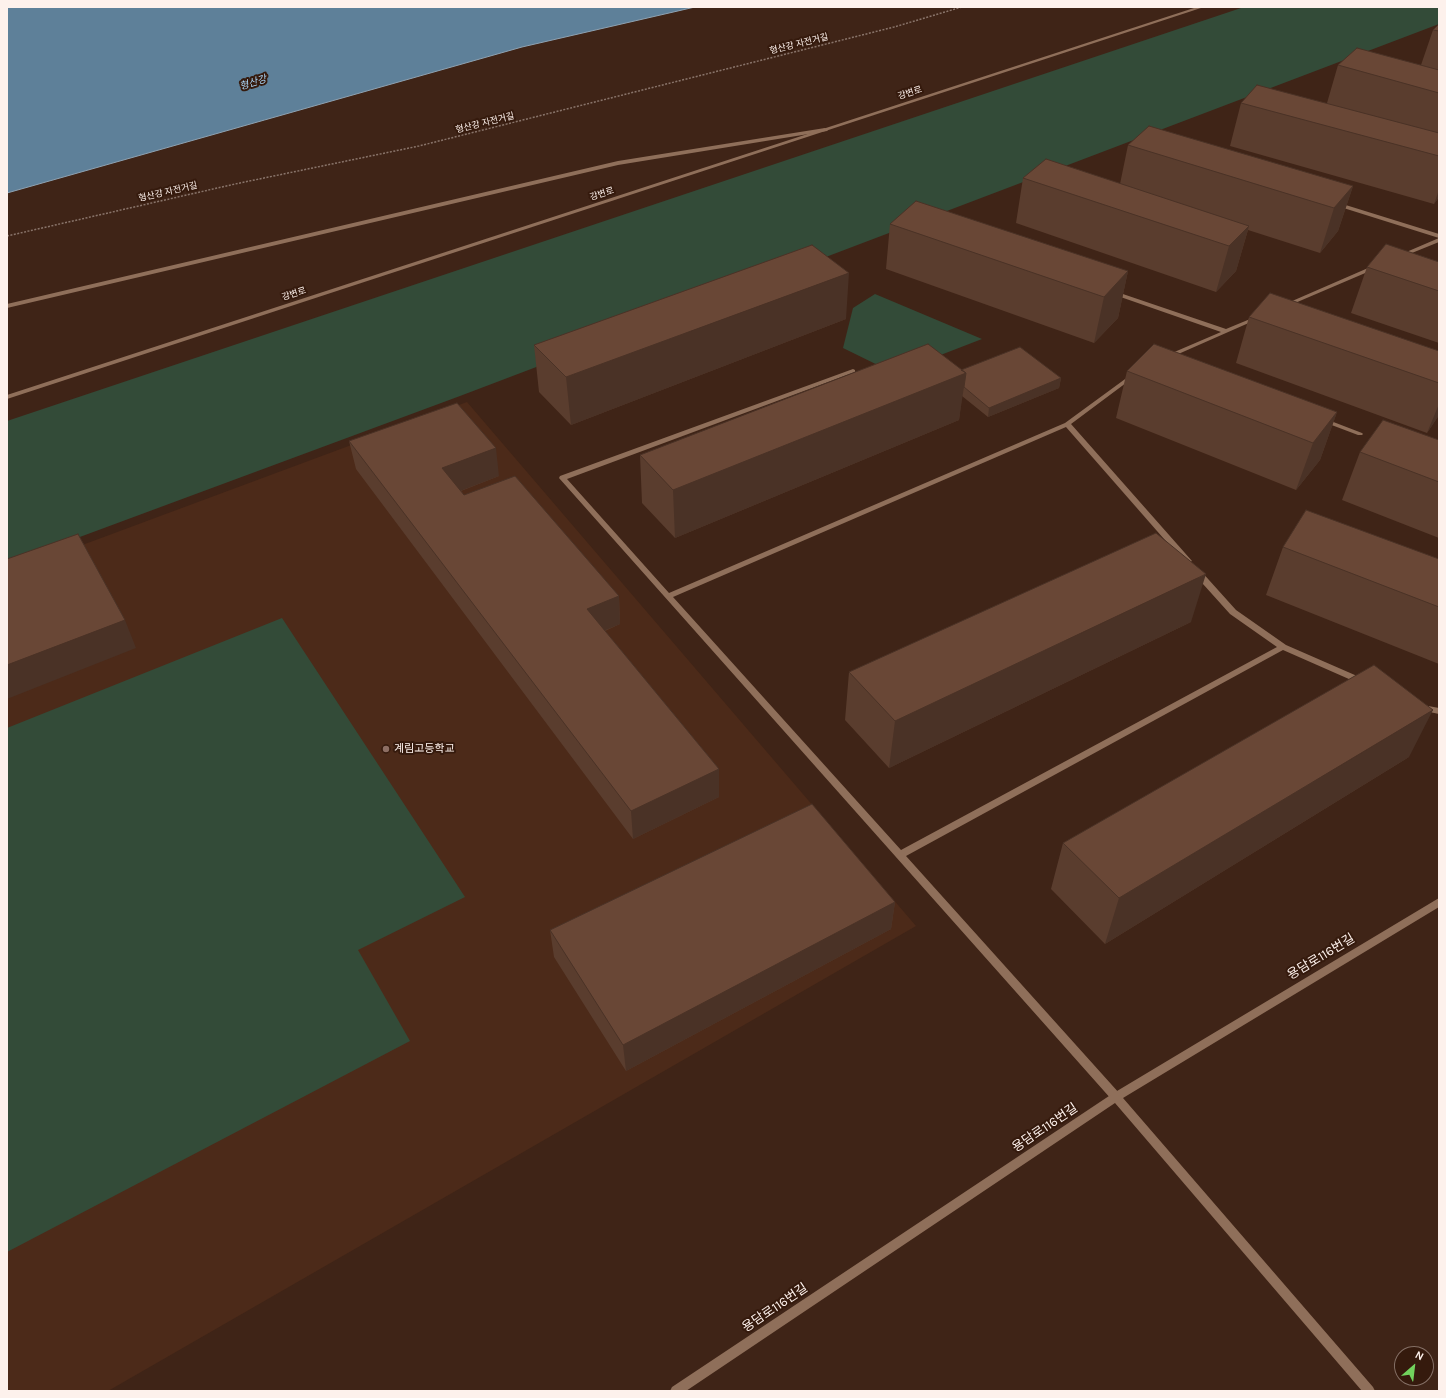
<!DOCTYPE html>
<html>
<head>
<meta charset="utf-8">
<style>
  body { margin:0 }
  #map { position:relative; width:1446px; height:1398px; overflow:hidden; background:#3f2417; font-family:Karla,sans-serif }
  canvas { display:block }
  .frame { position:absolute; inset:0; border:8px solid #fdf1ec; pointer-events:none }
  .north { position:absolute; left:1394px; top:1346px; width:40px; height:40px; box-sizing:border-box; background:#351a0d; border:1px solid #857066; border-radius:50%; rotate:28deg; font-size:11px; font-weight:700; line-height:16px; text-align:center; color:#fdf1ec }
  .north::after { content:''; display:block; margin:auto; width:14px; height:18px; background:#72d25d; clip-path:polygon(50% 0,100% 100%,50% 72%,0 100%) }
</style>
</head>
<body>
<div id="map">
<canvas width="1446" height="1398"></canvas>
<div class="frame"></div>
<div class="north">N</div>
</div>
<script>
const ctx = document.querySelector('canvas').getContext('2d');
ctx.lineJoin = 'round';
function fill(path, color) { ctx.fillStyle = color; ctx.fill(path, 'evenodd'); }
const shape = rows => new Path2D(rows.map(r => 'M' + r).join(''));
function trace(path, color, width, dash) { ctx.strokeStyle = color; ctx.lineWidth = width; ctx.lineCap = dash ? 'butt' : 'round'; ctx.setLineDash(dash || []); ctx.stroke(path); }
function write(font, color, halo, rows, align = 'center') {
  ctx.font = font + ' Karla,"Noto Sans KR",sans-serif'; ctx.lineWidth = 4; ctx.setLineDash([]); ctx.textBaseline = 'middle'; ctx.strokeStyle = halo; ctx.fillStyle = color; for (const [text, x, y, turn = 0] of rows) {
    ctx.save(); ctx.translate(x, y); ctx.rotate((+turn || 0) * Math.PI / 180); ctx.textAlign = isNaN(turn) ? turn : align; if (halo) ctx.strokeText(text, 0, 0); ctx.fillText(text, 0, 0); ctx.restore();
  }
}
const built = shape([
  [467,402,916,926,108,1391,7,1391,7,573]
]);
const green = shape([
  [1244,7,1439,7,1439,24,460,396,7,564,7,421],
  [875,294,982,339,894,373,843,348,853,308],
  [282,618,465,897,358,950,410,1041,7,1252,7,728]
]);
const water = shape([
  [7,7,695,7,522,47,7,193,7,7]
]);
const path = shape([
  [7,236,235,184,419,146,894,27,962,7]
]);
const service = shape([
  [1336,202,1439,234,1439,238,1334,205,1334,203,1336,202],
  [1439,238,1439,242,1402,257,1397,256,1439,238],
  [1375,265,1378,267,1377,268,1288,306,1286,307,1283,305,1375,265],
  [1114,291,1226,329,1255,317,1259,317,1260,318,1167,359,1165,358,1165,356,1221,332,1112,294,1111,293,1114,291],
  [853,369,855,370,855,372,567,479,669,593,1065,423,1132,374,1134,375,1134,377,1071,424,1192,561,1188,563,1185,563,1066,427,673,597,901,850,1277,647,1230,614,1194,574,1193,572,1194,570,1200,570,1236,610,1286,645,1364,679,1365,681,1361,684,1358,683,1283,650,906,856,1120,1094,1121,1097,1120,1100,1116,1102,1112,1100,559,478,560,476,853,369],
  [1323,418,1362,433,1363,434,1362,435,1358,435,1321,421,1321,419,1323,418],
  [1423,705,1439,708,1439,714,1420,710,1419,708,1423,705]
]);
const minor = shape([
  [825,128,828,130,827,131,618,165,7,308,7,304,618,161,825,128],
  [1439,898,1439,907,1123,1098,1373,1387,1375,1391,1362,1391,1115,1103,686,1391,670,1391,672,1387,1112,1094,1439,898]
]);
const tertiary = shape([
  [1197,7,1204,7,7,399,7,395,1197,7]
]);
const wall = shape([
  [1439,24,1439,197,1434,204,1230,146,1241,103,1327,103,1338,65,1421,65,1433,30],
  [1128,145,1353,186,1338,231,1320,253,1248,230,1236,271,1216,292,1016,223,1023,178,1120,184],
  [890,224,1128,271,1118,318,1094,343,886,269],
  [1439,262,1439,343,1351,313,1367,267],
  [1249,317,1439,351,1439,415,1427,433,1236,363],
  [846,319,571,425,539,392,534,345],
  [961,370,1061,378,1059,388,988,417,962,396,959,420,675,538,642,503,640,455],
  [1127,371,1337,412,1320,460,1296,490,1116,418],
  [1439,440,1439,538,1342,500,1360,452],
  [349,441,499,476,461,491,464,495,619,596,620,624,605,631,719,769,719,797,633,839,356,469],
  [1283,547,1439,559,1439,664,1266,595],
  [1191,622,889,768,845,720,849,672],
  [1409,757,1105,944,1051,889,1063,843],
  [895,902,891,929,626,1071,554,957,550,930]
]);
const shadedWall = shape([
  [1353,186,1338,231,1320,253,1334,208],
  [1439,190,1439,197,1434,204],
  [1249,226,1236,271,1216,292,1229,246],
  [1128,271,1118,318,1094,343,1104,297],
  [849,273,846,319,571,425,566,377],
  [966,373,959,420,675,538,673,490],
  [1061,378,1059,388,988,417,989,408],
  [1439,404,1439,415,1427,433],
  [1337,412,1320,460,1296,490,1313,443],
  [496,448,499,476,447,496,442,468],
  [1206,574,1191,622,889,768,895,721],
  [619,596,620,624,589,637,587,609],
  [125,620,136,648,7,699,7,665],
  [1433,710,1409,757,1105,944,1119,898],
  [719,769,719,797,633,839,631,811],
  [895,902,891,929,626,1071,623,1045]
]);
const building = shape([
  [1439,24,1439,31,1433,30,1439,24],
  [1357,48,1439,70,1439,93,1338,65,1357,48],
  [1257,85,1439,133,1439,156,1241,103,1257,85],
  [1149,126,1353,186,1334,208,1128,145,1149,126],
  [1046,159,1249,226,1229,246,1023,178,1046,159],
  [916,201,1128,271,1104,297,890,224,916,201],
  [1386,244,1439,262,1439,291,1367,267,1386,244],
  [812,245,849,273,566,377,534,345,812,245],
  [1270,293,1439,351,1439,383,1249,317,1270,293],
  [928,344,966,373,673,490,640,455,928,344],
  [1154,344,1337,412,1313,443,1127,371,1154,344],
  [1020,347,1061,378,989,408,964,387,966,373,961,370,1020,347],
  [457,403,496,448,442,468,464,495,515,476,619,596,587,609,719,769,631,811,349,441,457,403],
  [1383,420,1439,440,1439,482,1360,452,1383,420],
  [1306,510,1439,559,1439,607,1283,547,1306,510],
  [1156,533,1206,574,895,721,849,672,1156,533],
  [78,534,125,620,7,665,7,559,78,534],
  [1374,665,1433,710,1119,898,1063,843,1374,665],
  [812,804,895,902,623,1045,550,930,812,804]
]);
const markers = [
  [386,749,4,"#8d6e63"]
];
const farStreetnames = [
  ["형산강 자전거길",799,44,-14],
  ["강변로",910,93,-18],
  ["형산강 자전거길",485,123,-14],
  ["형산강 자전거길",168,192,-13],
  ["강변로",602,194,-18],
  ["강변로",294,294,-18]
];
const farWaternames = [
  ["형산강",253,83,-17]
];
const poiNames = [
  ["계림고등학교",394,749]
];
const nearStreetnames = [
  ["용담로116번길",1321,957,-31],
  ["용담로116번길",1045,1128,-34],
  ["용담로116번길",775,1308,-34]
];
fill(built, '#4c2a19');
fill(green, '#334b38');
fill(water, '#5e8099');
trace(water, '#8ea2b2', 1);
trace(path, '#89746a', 1.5, [2, 1.5]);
fill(service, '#8f6f5a');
fill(minor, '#8f6f5a');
fill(tertiary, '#8f6f5a');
fill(wall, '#5a3d2e');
fill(shadedWall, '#4a3226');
fill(building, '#694736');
trace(building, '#4a3226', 1);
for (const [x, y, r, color] of markers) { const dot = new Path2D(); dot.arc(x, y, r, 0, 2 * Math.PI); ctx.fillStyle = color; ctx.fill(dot); trace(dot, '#351a0d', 1.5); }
write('9px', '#fdf1ec', '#351a0d', farStreetnames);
write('italic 10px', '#acd9fc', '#351a0d', farWaternames);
write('11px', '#fdf1ec', '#351a0d', poiNames, 'left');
write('13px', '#fdf1ec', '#351a0d', nearStreetnames);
</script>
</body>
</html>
